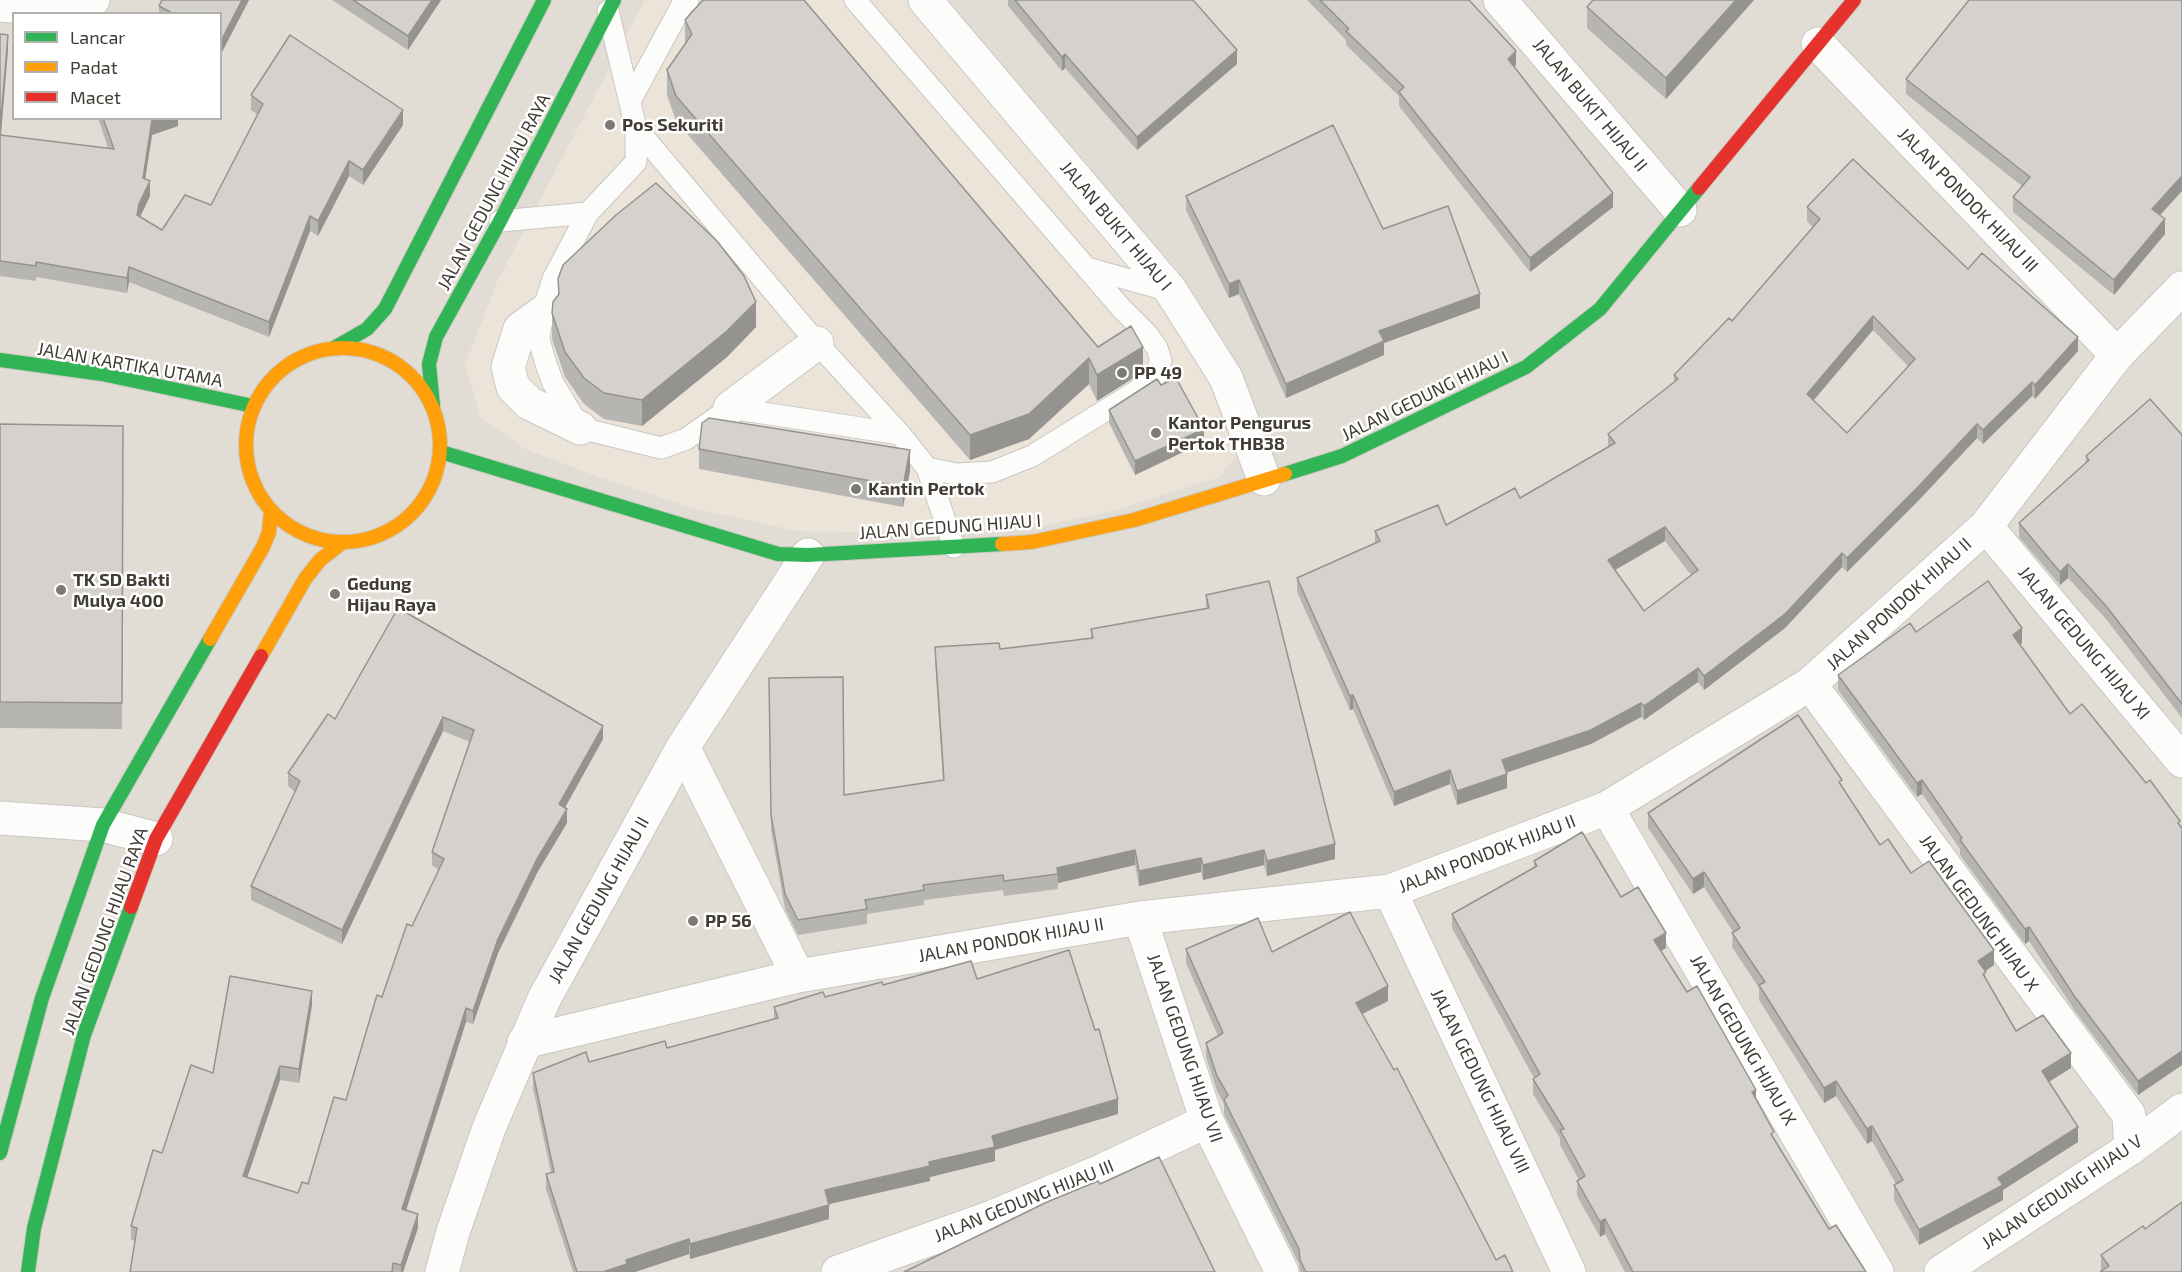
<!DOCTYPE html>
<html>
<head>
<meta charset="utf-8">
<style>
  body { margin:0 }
  #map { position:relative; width:2182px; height:1272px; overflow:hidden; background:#edebe7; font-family:"Exo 2",sans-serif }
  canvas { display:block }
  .legend { position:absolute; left:12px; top:12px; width:210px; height:108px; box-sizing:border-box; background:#fff; border:2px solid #b3b1ae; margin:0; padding:8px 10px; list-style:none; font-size:18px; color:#413c35 }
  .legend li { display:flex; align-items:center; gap:12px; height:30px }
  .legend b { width:30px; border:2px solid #b3b1ae }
</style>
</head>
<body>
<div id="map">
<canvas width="2182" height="1272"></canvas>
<ul class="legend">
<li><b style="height:8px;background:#30b455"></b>Lancar</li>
<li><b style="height:8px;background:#ff9f0a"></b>Padat</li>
<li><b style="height:8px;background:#e5322d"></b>Macet</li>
</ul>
</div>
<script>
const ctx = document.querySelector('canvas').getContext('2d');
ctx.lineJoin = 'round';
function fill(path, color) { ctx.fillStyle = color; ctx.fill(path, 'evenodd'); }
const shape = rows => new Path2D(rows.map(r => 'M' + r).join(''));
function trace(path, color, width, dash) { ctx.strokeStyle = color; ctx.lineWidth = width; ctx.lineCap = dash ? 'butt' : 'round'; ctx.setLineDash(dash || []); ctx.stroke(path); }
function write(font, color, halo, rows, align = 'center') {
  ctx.font = font + ' "Exo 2",sans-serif'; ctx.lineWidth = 5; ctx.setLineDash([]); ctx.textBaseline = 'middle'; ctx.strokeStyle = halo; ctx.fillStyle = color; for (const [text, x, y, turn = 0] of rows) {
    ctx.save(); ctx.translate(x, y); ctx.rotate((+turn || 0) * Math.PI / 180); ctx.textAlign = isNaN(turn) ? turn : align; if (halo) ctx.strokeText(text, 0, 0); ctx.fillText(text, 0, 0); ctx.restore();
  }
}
const residential = shape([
  [0,0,2182,0,2182,1272,0,1272],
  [14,14,220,14,220,118,14,118]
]);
const commercial = shape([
  [645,0,910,0,1205,341,1239,451,1220,477,1112,511,1024,530,913,533,797,531,696,509,599,477,525,449,481,418,465,365,497,282]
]);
const lane = shape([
  [855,0,1122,309,1148,335,1157,348,1161,361,1153,381,1032,456,992,472,956,474,927,468],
  [608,11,636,128,817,343,900,434,927,468,954,547],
  [630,101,682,5,688,0],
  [636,128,636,162,588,213,553,279,542,313,539,340,546,364,553,383,580,428,661,448,686,439,730,408,900,434],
  [500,221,588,213],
  [1087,268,1170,291]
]);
const street = shape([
  [925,0,1171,291,1226,378,1264,479],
  [1500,0,1680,210],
  [0,5,68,11,87,5,93,0],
  [1818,44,2117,355],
  [542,313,520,329,508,367,513,387,529,403,580,428],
  [730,408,817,343],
  [1986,526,2182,761],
  [1810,684,2129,1115,2131,1148],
  [683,747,798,976],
  [1607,808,1877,1272],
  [0,818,103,825,156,839],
  [1390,891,1569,1272],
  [1140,918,1207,1121,1282,1272],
  [524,1042,798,976,1140,918,1390,891,1607,808,1810,684,1986,526,2117,355,2182,288],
  [442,1272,453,1232,489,1128,544,999,683,747,808,555],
  [838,1272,992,1217,1101,1171,1207,1121],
  [1941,1272,2131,1148,2182,1110]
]);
const fast = shape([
  [334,348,367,329,385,309,544,0],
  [0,360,102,374,253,406],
  [433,406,429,364,436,337,500,221,614,0],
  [441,452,778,554,808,555,1002,544],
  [1285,474,1342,456,1526,367,1600,309,1699,188],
  [0,1153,42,998,103,825,210,639],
  [28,1272,34,1228,84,1035,131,907]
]);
const slow = shape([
  '246 445a97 97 0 1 1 194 0a97 97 0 1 1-194 0Z',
  [1002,544,1032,542,1134,520,1285,474],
  [210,639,263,547,269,532,271,510],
  [261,656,305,579,320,560,343,542]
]);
const jam = shape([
  [1699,188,1854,0],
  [131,907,156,839,261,656]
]);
const wall = shape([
  [162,0,249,0,222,52,220,51,220,14,159,14,159,6],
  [332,0,441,0,408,50],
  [1008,0,1193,0,1237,64,1137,150,1065,68,1062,71,1008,6],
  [1307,0,1469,0,1516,65,1514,67,1613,207,1530,272,1399,106,1399,96,1346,45,1346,40],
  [1754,0,1666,99,1587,28,1587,7],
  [685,20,1098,347,1143,372,1097,401,1089,384,1029,439,970,460,676,121,667,95,667,70,685,44],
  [0,34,8,50,1,135,108,148,98,118,178,118,178,126,152,135,145,179,150,196,140,217,162,230,211,205,258,115,251,110,251,95,403,125,363,185,349,176,318,236,310,231,269,337,129,282,127,293,36,277,36,281,0,276],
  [1906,79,2160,215,2165,234,2114,295,2013,212,2013,197,2022,186,1906,94],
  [1186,196,1383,229,1480,308,1384,343,1384,355,1286,398,1239,294,1229,298,1186,210],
  [1807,207,1968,269,2078,351,2035,399,2032,396,1983,444,1977,438,1918,501,1847,572,1842,567,1785,628,1704,690,1698,682,1644,720,1641,717,1591,744,1506,773,1507,788,1457,805,1450,784,1394,806,1353,709,1350,710,1297,592,1297,578,1375,543,1375,531,1446,525,1520,498,1608,447,1608,434,1674,383,1674,375,1732,321,1813,227,1807,221],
  [1873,330,1908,366,1847,433,1813,401],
  [1665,541,1691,575,1644,611,1615,570],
  [558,279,756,327,727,357,642,426,604,419,584,404,565,377,552,339,552,313,558,296],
  [1161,385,1204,442,1135,475,1109,423,1109,410],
  [0,424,123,426,122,729,0,728],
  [2182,435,2182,718,2106,619,2068,578,2060,585,2019,537,2019,523,2086,463,2086,456],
  [699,449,910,471,903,507,699,469],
  [1206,595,1335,859,1267,876,1264,865,1203,880,1201,872,1139,886,1135,865,1058,883,1058,889,1004,896,1003,890,924,900,924,905,867,914,867,924,798,935,785,909,771,830,769,678,844,795,943,780,935,661,935,647,1000,649,1091,638,1091,629,1206,608],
  [398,608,603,739,565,808,567,823,537,873,498,953,473,1024,466,1022,406,1211,418,1228,403,1272,130,1272,135,1241,131,1240,131,1226,162,1153,213,1073,312,1005,299,1083,280,1080,247,1178,298,1193,308,1184,346,1100,382,997,412,926,439,870,432,865,432,852,470,742,443,731,342,944,251,900,251,886,295,792,288,786,288,773,335,719],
  [1916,632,2022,643,2020,645,2070,714,2182,828,2182,1065,2138,1095,2075,1011,2029,941,2025,944,1960,855,1960,849,1922,794,1917,797,1838,690,1838,675],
  [1842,787,1880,845,1911,873,1994,965,1985,971,1986,980,2016,1031,2071,1068,2049,1082,2078,1142,2003,1190,2003,1200,1919,1245,1894,1200,1894,1185,1896,1184,1872,1141,1867,1144,1836,1096,1824,1103,1759,1000,1759,988,1732,947,1733,932,1704,887,1693,894,1648,828,1648,813],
  [1534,861,1621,897,1666,948,1661,951,1756,1100,1774,1140,1829,1229,1866,1272,1625,1272,1605,1234,1600,1237,1577,1196,1577,1181,1579,1180,1560,1145,1560,1138,1533,1094,1533,1079,1534,1078,1452,928,1452,914,1534,867],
  [1186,949,1272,952,1388,1001,1362,1014,1496,1260,1513,1272,1300,1272,1299,1264,1224,1114,1224,1104,1217,1091,1206,1057,1206,1043,1218,1036,1186,963],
  [977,979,1118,1114,995,1150,995,1161,930,1177,930,1181,829,1204,829,1219,690,1259,689,1254,635,1272,573,1272,546,1189,546,1174,551,1173,533,1088,533,1073,667,1048,774,1019,774,1007,883,985],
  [2145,1229,2182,1272,2101,1271,2101,1255]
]);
const shadedWall = shape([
  [242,0,249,0,222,52,222,39],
  [432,0,441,0,408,50,408,36],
  [1736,0,1754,0,1666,99,1666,78],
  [8,35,8,50,0,144,0,129],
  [1237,50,1237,64,1137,150,1137,137],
  [1516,51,1516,65,1508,73,1508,59],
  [1065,54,1065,68,1062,71,1062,57],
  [403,110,403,125,363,185,363,170],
  [157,118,178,118,178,126,152,135,143,193,143,178,152,120],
  [349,161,349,176,318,236,318,221],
  [2182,176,2182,191,2152,224,2152,209],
  [150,181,150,196,139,219,137,215,139,204],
  [1613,193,1613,207,1530,272,1530,258],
  [310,216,310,231,269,337,269,322],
  [2165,219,2165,234,2114,295,2114,280],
  [129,267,129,282,127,293,127,278],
  [1239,280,1239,294,1229,298,1229,284],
  [1480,294,1480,308,1384,343,1384,355,1286,398,1286,384,1379,331],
  [756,302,756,327,727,357,642,426,642,400],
  [1873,316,1873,330,1807,408,1807,394],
  [2078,337,2078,351,2035,399,2035,385],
  [1143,347,1143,372,1097,401,1097,375],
  [1089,358,1089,384,1029,439,970,460,970,435],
  [2032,382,2032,396,1983,444,1983,430],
  [1977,424,1977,438,1918,501,1847,572,1847,558],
  [1204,429,1204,442,1135,475,1135,461],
  [910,450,910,471,903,507,903,487],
  [1665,527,1665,541,1608,574,1608,560],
  [1842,553,1842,567,1785,628,1704,690,1704,676],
  [2068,564,2068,578,2060,585,2060,572],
  [2022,628,2022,643,2013,649,2013,635],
  [1698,668,1698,682,1644,720,1644,706],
  [1353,695,1353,709,1350,710,1350,696],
  [1641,703,1641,717,1591,744,1502,774,1502,760],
  [443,717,443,731,342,944,342,930],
  [603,726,603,739,559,818,559,804],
  [1450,770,1450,784,1394,806,1394,792],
  [1507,774,1507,788,1457,805,1457,791],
  [1922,780,1922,794,1917,797,1917,783],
  [567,809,567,823,537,873,498,953,473,1024,473,1011,498,939,537,859],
  [1335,844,1335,859,1267,876,1267,861],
  [1135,850,1135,865,1058,883,1057,868],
  [1264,850,1264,865,1203,880,1203,865],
  [1201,858,1201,872,1139,886,1139,871],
  [1704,872,1704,887,1693,894,1693,879],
  [2029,927,2029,941,2025,944,2025,929],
  [1666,933,1666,948,1654,955,1654,940],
  [1994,950,1994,965,1978,976,1978,961],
  [1388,986,1388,1001,1356,1017,1356,1003],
  [312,991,312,1005,299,1083,299,1069],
  [466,1008,466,1022,402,1223,402,1209],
  [2182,1051,2182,1065,2138,1095,2138,1081],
  [2071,1053,2071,1068,2042,1086,2042,1071],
  [280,1066,280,1080,243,1190,243,1176],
  [1836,1081,1836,1096,1824,1103,1824,1088],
  [1756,1090,1756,1105,1752,1092],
  [1118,1099,1118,1114,995,1150,995,1161,930,1177,930,1181,825,1205,825,1190,992,1136],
  [1872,1126,1872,1141,1867,1144,1867,1129],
  [2078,1127,2078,1142,2003,1190,2003,1200,1919,1245,1919,1230,1998,1178],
  [829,1205,829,1219,690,1259,690,1244],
  [418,1214,418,1228,403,1272,401,1272,401,1265],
  [1605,1219,1605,1234,1600,1237,1600,1222],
  [689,1239,689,1254,635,1272,603,1272,626,1260]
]);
const building = shape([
  [162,0,242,0,222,39,220,38,220,14,174,14,159,6,162,0],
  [353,0,432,0,408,36,353,0],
  [703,0,804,0,1098,347,1131,326,1143,347,1097,375,1089,358,1029,414,970,435,676,96,667,70,692,34,685,20,703,0],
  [1015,0,1193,0,1237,50,1137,137,1065,54,1062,57,1015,0],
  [1320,0,1469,0,1516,51,1508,59,1613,193,1530,258,1399,92,1404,87,1346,31,1349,29,1320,0],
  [1593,0,1736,0,1666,78,1587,7,1593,0],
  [1969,0,2182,0,2182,176,2152,209,2165,219,2114,280,2013,197,2030,177,1906,79,1969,0],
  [0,34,8,35,0,129,0,34],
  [290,35,403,110,363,170,349,161,318,221,310,216,269,322,129,267,127,278,36,262,36,266,0,261,0,135,114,149,103,118,157,118,152,120,143,178,150,181,139,204,137,215,162,230,185,195,211,205,263,104,251,95,290,35],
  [1333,125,1383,229,1448,206,1480,294,1379,331,1384,341,1286,384,1239,280,1229,284,1186,196,1333,125],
  [1853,159,1968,269,1982,253,2078,337,2035,385,2032,382,1983,430,1977,424,1918,487,1847,558,1842,553,1785,614,1704,676,1698,668,1644,706,1641,703,1591,730,1502,760,1507,774,1457,791,1450,770,1394,792,1353,695,1350,696,1297,578,1380,541,1375,531,1438,505,1446,525,1515,488,1520,498,1615,443,1608,434,1678,379,1674,375,1729,318,1732,321,1820,219,1807,207,1853,159],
  [1873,316,1915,359,1847,433,1807,394,1873,316],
  [1665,527,1698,570,1644,611,1608,560,1665,527],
  [656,183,717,241,744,276,756,302,727,331,642,400,604,393,584,378,565,352,552,313,553,302,559,294,558,279,563,265,616,215,656,183],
  [1176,378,1204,429,1135,461,1109,410,1157,379,1161,385,1176,378],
  [2150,399,2182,435,2182,704,2106,606,2068,564,2060,572,2019,523,2089,460,2086,456,2150,399],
  [709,418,910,450,903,487,699,449,702,423,709,418],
  [0,424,123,426,122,703,0,702,0,424],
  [1269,581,1335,844,1267,861,1264,850,1203,865,1201,858,1139,871,1135,850,1057,868,1058,874,1004,881,1003,875,923,885,924,890,865,900,867,909,798,920,785,894,771,815,769,678,843,677,844,795,944,780,935,647,999,643,1000,649,1093,638,1091,629,1209,608,1206,595,1269,581],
  [1988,581,2022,628,2013,635,2070,714,2082,704,2146,783,2150,780,2180,821,2178,823,2182,828,2182,1051,2138,1081,2075,997,2029,927,2025,929,1960,840,1962,838,1922,780,1917,783,1838,675,1910,623,1916,632,1988,581],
  [398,608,603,726,559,804,567,809,537,859,498,939,473,1011,466,1008,402,1209,418,1214,401,1265,393,1263,392,1272,130,1272,137,1228,131,1226,153,1150,162,1153,191,1065,213,1073,230,976,312,991,299,1069,280,1066,243,1176,298,1193,302,1182,308,1184,334,1097,346,1100,377,995,382,997,407,924,412,926,444,859,432,852,474,730,443,717,342,930,251,886,300,781,288,773,328,714,335,719,398,608],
  [1798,715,1842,780,1839,782,1880,845,1888,839,1911,873,1929,861,1994,950,1978,961,1986,972,1983,974,2016,1031,2043,1015,2071,1053,2042,1071,2078,1127,1998,1178,2003,1185,1919,1230,1894,1185,1903,1180,1872,1126,1867,1129,1836,1081,1824,1088,1759,985,1765,982,1732,933,1740,928,1704,872,1693,879,1648,813,1798,715],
  [1582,832,1621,897,1638,887,1666,933,1654,940,1687,992,1697,986,1756,1090,1752,1092,1774,1132,1771,1134,1829,1229,1836,1225,1866,1272,1633,1272,1605,1219,1600,1222,1577,1181,1585,1176,1560,1130,1564,1129,1533,1079,1540,1074,1452,914,1537,866,1534,861,1582,832],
  [1350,912,1388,986,1356,1003,1394,1070,1397,1068,1496,1260,1505,1255,1513,1272,1306,1272,1300,1260,1299,1249,1224,1100,1228,1095,1217,1076,1206,1043,1223,1033,1186,949,1258,918,1272,952,1350,912],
  [1069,950,1095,1030,1099,1029,1118,1099,992,1136,995,1147,929,1162,930,1166,825,1190,829,1205,690,1244,689,1239,626,1260,627,1264,603,1272,577,1272,546,1174,554,1172,533,1073,586,1052,589,1062,665,1041,667,1048,778,1018,774,1007,823,992,825,997,882,982,883,985,971,961,977,979,1069,950],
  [1159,1157,1215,1272,904,1272,1047,1202,1098,1181,1100,1184,1159,1157],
  [2182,1202,2182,1272,2100,1272,2109,1266,2101,1255,2143,1226,2145,1229,2182,1202]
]);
const markers = [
  [610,125,6,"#7d7973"],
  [1122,373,6,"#7d7973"],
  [1156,433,6,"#7d7973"],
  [856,489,6,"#7d7973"],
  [61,590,6,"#7d7973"],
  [335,594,6,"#7d7973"],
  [693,921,6,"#7d7973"]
];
const streetNames = [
  ["JALAN BUKIT HIJAU II",1590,105,50],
  ["JALAN GEDUNG HIJAU RAYA",494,192,-62],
  ["JALAN PONDOK HIJAU III",1968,200,46],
  ["JALAN BUKIT HIJAU I",1116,226,50],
  ["JALAN KARTIKA UTAMA",130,365,10],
  ["JALAN GEDUNG HIJAU I",1425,396,-26],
  ["JALAN GEDUNG HIJAU I",950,527,-4],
  ["JALAN PONDOK HIJAU II",1899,604,-42],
  ["JALAN GEDUNG HIJAU XI",2084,643,50],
  ["JALAN PONDOK HIJAU II",1487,854,-21],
  ["JALAN GEDUNG HIJAU II",599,900,-61],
  ["JALAN GEDUNG HIJAU X",1979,913,54],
  ["JALAN GEDUNG HIJAU RAYA",105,931,-70],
  ["JALAN PONDOK HIJAU II",1011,940,-10],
  ["JALAN GEDUNG HIJAU IX",1743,1040,60],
  ["JALAN GEDUNG HIJAU VII",1185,1048,71],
  ["JALAN GEDUNG HIJAU VIII",1480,1081,64],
  ["JALAN GEDUNG HIJAU V",2062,1192,-34],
  ["JALAN GEDUNG HIJAU III",1024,1201,-22]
];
const poiNames = [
  ["Pos Sekuriti",622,125],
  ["PP 49",1134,373],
  ["Kantor Pengurus",1168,423],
  ["Pertok THB38",1168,444],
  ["Kantin Pertok",868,489],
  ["TK SD Bakti",73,580],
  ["Mulya 400",73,601],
  ["Gedung",347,584],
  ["Hijau Raya",347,605],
  ["PP 56",705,921]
];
fill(residential, '#e1ddd5');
fill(commercial, '#ece4d8');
trace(lane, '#c9c7c3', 23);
trace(street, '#c9c7c3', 35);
trace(fast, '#cbc8bf', 16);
trace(slow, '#cbc8bf', 16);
trace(jam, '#cbc8bf', 16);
trace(lane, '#fcfcfb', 21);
trace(street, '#fcfcfb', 33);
trace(fast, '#30b455', 14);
trace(slow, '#ff9f0a', 14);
trace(jam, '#e5322d', 14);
fill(wall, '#b7b5b1');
fill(shadedWall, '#959390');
fill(building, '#d5d2ce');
trace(building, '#959390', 1.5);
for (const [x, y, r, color] of markers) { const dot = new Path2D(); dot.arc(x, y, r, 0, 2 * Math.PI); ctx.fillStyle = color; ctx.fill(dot); trace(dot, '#fff', 2); }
write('18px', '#413c35', '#fff', streetNames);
write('bold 18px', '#413c35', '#fff', poiNames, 'left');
</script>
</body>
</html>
